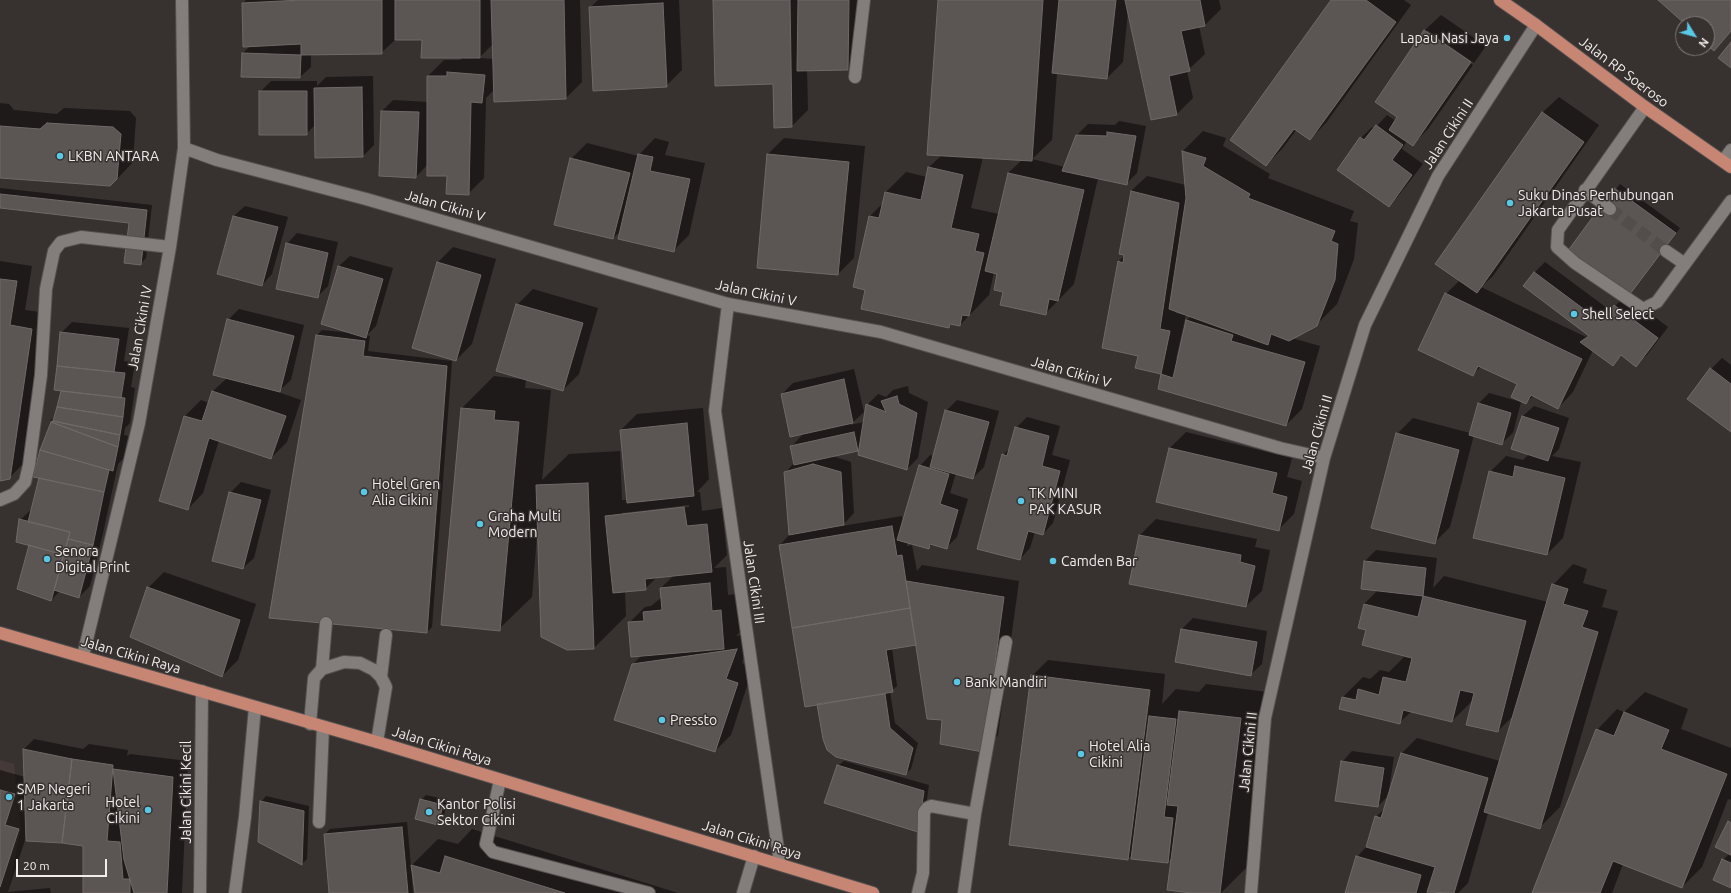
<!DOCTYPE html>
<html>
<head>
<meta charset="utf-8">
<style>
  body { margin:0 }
  #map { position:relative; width:1731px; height:893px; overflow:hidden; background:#373130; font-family:Ubuntu,sans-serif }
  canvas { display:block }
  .north { position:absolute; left:1675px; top:16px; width:40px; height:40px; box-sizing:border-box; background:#373130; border:1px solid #817c7b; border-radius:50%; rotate:127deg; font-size:11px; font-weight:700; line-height:16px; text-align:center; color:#f0edec }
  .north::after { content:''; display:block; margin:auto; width:14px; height:18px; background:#59c8e4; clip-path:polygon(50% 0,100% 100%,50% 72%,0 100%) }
  .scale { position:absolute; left:16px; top:859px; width:91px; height:18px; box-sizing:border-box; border:2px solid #f0edec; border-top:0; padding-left:5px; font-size:12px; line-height:14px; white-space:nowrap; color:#f0edec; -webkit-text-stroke:3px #373130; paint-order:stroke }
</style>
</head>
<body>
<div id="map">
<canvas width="1731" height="893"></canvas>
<div class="north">N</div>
<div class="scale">20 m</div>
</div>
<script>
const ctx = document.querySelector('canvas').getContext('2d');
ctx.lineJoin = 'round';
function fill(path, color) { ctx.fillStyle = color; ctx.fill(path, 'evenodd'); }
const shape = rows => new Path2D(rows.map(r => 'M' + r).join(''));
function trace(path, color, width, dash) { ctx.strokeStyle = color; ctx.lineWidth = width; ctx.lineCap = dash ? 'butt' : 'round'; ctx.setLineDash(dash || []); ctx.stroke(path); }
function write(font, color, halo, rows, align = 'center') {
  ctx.font = font + ' Ubuntu,sans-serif'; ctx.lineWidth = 3; ctx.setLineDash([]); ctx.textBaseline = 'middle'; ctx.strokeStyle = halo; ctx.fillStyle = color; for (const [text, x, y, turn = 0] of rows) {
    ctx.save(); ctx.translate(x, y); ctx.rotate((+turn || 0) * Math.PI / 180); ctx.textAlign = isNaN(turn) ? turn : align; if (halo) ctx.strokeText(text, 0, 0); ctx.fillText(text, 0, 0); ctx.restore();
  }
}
const built = shape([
  [0,760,14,764,21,829,8,893,0,893]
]);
const shadow = shape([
  [246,0,580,0,582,82,566,98,494,90,486,98,484,178,468,194,448,175,428,164,416,177,380,175,382,111,393,100,428,102,428,76,444,60,460,60,463,57,423,39,396,39,381,53,311,54,311,67,300,77,242,76,243,53,251,45,243,4],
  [493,44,493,59,479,58],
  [598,0,679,0,682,70,666,86,590,8],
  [714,0,864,0,864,54,848,70,807,70,808,110,792,126,774,83],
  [939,0,1219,0,1221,9,1205,25,1199,26,1205,54,1187,71,1193,98,1177,114,1152,119,1128,11,1123,62,1107,78,1057,73,1052,140,1032,159,1065,167,1077,135,1088,124,1115,125,1119,121,1146,126,1137,173,1126,184,1098,178,1074,284,1045,314,1004,291,999,273,994,272,989,295,960,325,953,323,949,327,866,289,870,216,883,203,886,192,906,172,927,177,929,167,942,155],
  [983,157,1022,160,1008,173,999,214,971,208],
  [1332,0,1404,0,1411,5,1326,123,1310,139,1297,129,1282,149,1266,165],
  [1441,15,1486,46,1474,63,1427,30,1427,33,1473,65,1428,129,1413,144,1407,141,1402,149,1423,164,1399,195,1389,206,1338,170,1361,138,1372,127,1374,129,1387,115,1396,121,1399,117,1376,101,1425,30],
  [373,76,374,145,363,156,316,124,306,134,260,92,271,81,317,81,317,86,326,77],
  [1559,97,1599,125,1493,276,1481,287,1586,337,1589,335,1534,273,1545,262,1611,311,1625,295,1568,252,1620,184,1680,228,1627,296,1668,327,1647,355,1636,365,1622,355,1613,364,1593,350,1573,392,1558,408,1533,396,1526,403,1518,384,1481,366,1473,375,1446,294,1460,280,1437,264,1543,112],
  [0,103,9,104,14,110,57,114,64,108,130,111,136,118,133,162,117,179,0,177],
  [1203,131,1226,138,1223,146,1270,174,1268,178,1354,211,1350,221,1358,223,1354,259,1337,304,1316,325,1292,338,1320,346,1302,409,1286,425,1159,388,1162,374,1136,367,1140,355,1118,262,1126,254,1131,191,1147,176,1186,185,1183,151],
  [1176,311,1185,314,1184,315,1176,313],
  [1186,314,1191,316,1187,320,1178,359,1176,359],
  [655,138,669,142,665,155,705,163,689,235,673,251,622,230,613,238,571,159,587,143,638,156],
  [784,138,865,146,854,258,838,274,768,154],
  [0,188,152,205,146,258,140,264,130,222,0,207],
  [245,206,288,217,272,274,262,285,234,216],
  [297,233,338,242,328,286,317,297,287,244],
  [453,247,496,259,472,344,456,360,438,262],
  [350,256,393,268,376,326,367,335,370,336,368,351,452,361,432,627,427,632,317,335,322,330,350,333,339,266],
  [0,261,32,266,25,310,47,313,25,462,9,478,0,480],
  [533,289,598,308,579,374,563,390,526,379,525,388,551,390,542,480,569,454,620,451,622,500,628,500,621,430,637,414,703,408,709,479,697,492,700,492,702,511,722,508,727,555,714,568,726,567,728,595,737,594,740,632,736,636,752,633,742,663,753,668,731,735,715,751,633,664,642,655,629,623,645,607,651,606,662,597,661,588,674,575,657,577,645,589,625,591,626,616,594,648,537,536,532,597,499,629,462,408,494,376,520,379,517,305],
  [689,505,689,507,622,515,622,513],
  [239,309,304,325,291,380,280,390,272,389,272,390,301,400,287,442,271,458,219,440,203,493,188,509,185,416,201,400,209,403,213,391,227,378,228,320],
  [72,322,129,328,124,361,135,363,131,387,135,388,130,423,125,428,124,435,128,436,123,459,118,464,103,533,90,586,79,597,60,591,51,600,20,520,32,509,40,478,34,476,36,463,52,422,50,421,56,416,62,390,61,333],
  [1722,358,1731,365,1731,431,1711,369],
  [854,369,864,412,850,425,864,422,867,405,878,394,886,397,893,390,908,386,909,393,928,402,918,458,907,469,860,448,857,450,832,456,851,462,854,513,842,526,902,516,903,521,920,466,930,455,934,456,946,411,957,400,999,411,984,467,973,478,956,473,950,493,968,499,957,537,946,548,933,544,928,548,907,542,907,546,912,545,917,571,922,565,1019,581,998,735,983,751,943,720,917,644,892,648,897,686,890,692,895,723,918,743,911,769,905,774,818,703,780,545,790,534,785,473,794,463,791,447,804,433,782,394,793,383],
  [1489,393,1521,402,1513,433,1502,443,1474,435,1450,527,1434,543,1397,434,1413,418,1470,433,1479,403],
  [1534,406,1569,418,1559,449,1552,456,1581,462,1563,538,1547,554,1490,472,1506,456,1523,460,1529,454,1523,416],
  [1027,417,1060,426,1052,455,1070,460,1053,523,1043,534,1035,532,1030,548,1020,559,1003,455,1011,447,1016,428],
  [1186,432,1292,458,1287,477,1302,481,1294,514,1278,530,1170,448],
  [241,482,271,490,254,558,243,568,230,493],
  [1156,519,1257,539,1255,547,1270,550,1262,591,1246,606,1130,584,1140,535],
  [1376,550,1437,558,1433,588,1444,576,1548,602,1553,585,1573,564,1587,569,1583,583,1607,590,1602,607,1618,611,1560,807,1540,827,1488,813,1468,883,1458,893,1433,893,1427,891,1426,893,1346,893,1357,857,1367,846,1376,817,1386,807,1390,794,1378,806,1342,762,1352,751,1394,757,1389,790,1391,791,1401,754,1417,738,1500,761,1514,715,1498,731,1473,700,1452,721,1412,711,1399,723,1340,708,1343,697,1363,677,1370,679,1380,670,1389,672,1404,657,1414,659,1414,657,1367,629,1359,627,1364,604,1378,590,1365,561],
  [164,572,256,604,238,660,222,676,148,588],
  [1193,618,1267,631,1262,664,1251,674,1176,661,1182,629],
  [1048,660,1165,674,1162,704,1176,689,1199,692,1206,684,1267,692,1246,868,1221,893,1200,893,1172,857,1168,862,1133,854,1128,859,1032,676],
  [1645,692,1688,709,1681,729,1731,748,1731,800,1728,799,1702,867,1682,887,1623,864,1612,893,1533,893,1597,730,1617,709,1624,712],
  [34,739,83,749,89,744,128,750,127,756,130,754,188,761,182,893,84,893,84,845,25,840,8,892,50,888,51,893,0,893,0,770,25,777,24,749],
  [25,796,26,811,21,809],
  [844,761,929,785,923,826,838,766],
  [426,795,448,800,443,819,438,824,421,800],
  [266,796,309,806,307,859,302,864,261,802],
  [407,822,411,866,438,839,458,844,472,829,678,893,416,893,414,878,412,878,413,893,330,893,325,834,330,829],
  [1728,855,1731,856,1731,887,1723,860]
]);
const building = shape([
  [301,0,382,0,382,54,301,55,301,44,243,47,242,3,301,0],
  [395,0,480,0,480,58,421,58,422,40,395,40,395,0],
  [491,0,564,0,566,99,494,102,491,0],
  [713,0,790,0,792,127,774,128,773,84,715,86,713,0],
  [798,0,849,0,848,70,797,71,798,0],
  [938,0,1043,0,1032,161,927,155,938,0],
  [1059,0,1116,0,1107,79,1052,73,1059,0],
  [1125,0,1200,0,1205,26,1181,31,1190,71,1169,76,1177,115,1151,120,1125,0],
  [1331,0,1366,0,1396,22,1310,140,1294,129,1266,166,1230,140,1331,0],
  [1658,0,1731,0,1731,31,1714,51,1707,45,1707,24,1685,24,1658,0],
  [663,3,667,87,593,91,589,7,663,3],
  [1424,30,1471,62,1413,146,1389,130,1397,117,1375,102,1424,30],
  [1731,42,1731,68,1718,58,1731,42],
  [242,53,301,55,300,78,241,77,242,53],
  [447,72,485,75,482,103,471,102,469,195,446,194,447,176,427,176,427,76,447,76,447,72],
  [362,87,363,157,315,158,314,88,362,87],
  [259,91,307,91,307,135,259,135,259,91],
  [381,111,419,112,416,178,379,176,381,111],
  [1542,112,1584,142,1477,293,1435,264,1542,112],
  [47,123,113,127,121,134,117,179,110,186,0,178,0,126,40,129,47,123],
  [1376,125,1403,145,1392,160,1412,175,1389,207,1337,170,1360,137,1364,140,1376,125],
  [1107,132,1136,136,1127,185,1062,171,1076,135,1107,136,1107,132],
  [1182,151,1206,158,1203,166,1250,194,1248,198,1335,231,1331,241,1338,244,1335,280,1317,326,1289,341,1271,334,1268,345,1169,309,1186,198,1182,151],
  [638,154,653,157,650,171,690,179,674,252,618,239,638,154],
  [767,154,849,162,838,275,757,268,767,154],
  [570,158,630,173,613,239,554,225,570,158],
  [928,167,963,175,951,228,979,234,975,251,984,253,969,316,962,315,960,326,950,324,949,328,861,309,865,290,853,287,869,216,879,218,885,192,921,200,928,167],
  [1008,173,1084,190,1058,301,1049,299,1046,315,1000,305,1003,292,994,290,997,274,985,271,1008,173],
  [1614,188,1676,233,1627,298,1567,252,1614,188],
  [1131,191,1179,203,1160,329,1170,331,1161,374,1135,368,1138,356,1102,348,1118,261,1123,263,1124,255,1119,254,1131,191],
  [0,194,147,210,141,265,124,263,129,223,0,208,0,194],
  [233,216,278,227,262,286,217,274,233,216],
  [286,243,328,253,318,298,276,289,286,243],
  [437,262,481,275,456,361,412,348,437,262],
  [338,266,383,279,366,338,321,324,338,266],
  [1534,272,1601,322,1614,305,1658,338,1636,367,1621,355,1613,366,1580,342,1589,336,1523,286,1534,272],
  [0,279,17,281,10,325,32,329,10,479,0,481,0,279],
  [1445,293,1582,359,1558,409,1531,395,1526,404,1511,397,1517,384,1478,366,1473,376,1418,350,1445,293],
  [516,304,583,323,563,391,496,371,516,304],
  [227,319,294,336,280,392,213,375,227,319],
  [1186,320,1233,335,1231,341,1305,362,1286,426,1158,389,1161,374,1173,378,1186,320],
  [60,332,119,339,114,372,57,366,60,332],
  [316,335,365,341,363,356,447,366,427,633,269,618,316,335],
  [57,366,125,373,121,398,54,390,57,366],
  [1710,368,1731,384,1731,432,1687,399,1710,368],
  [844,379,853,423,790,437,781,394,844,379],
  [61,391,125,398,123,417,57,407,61,391],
  [212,391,286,416,271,459,209,438,188,510,159,501,184,416,202,421,212,391],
  [897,396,899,404,917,413,907,470,858,455,866,404,886,412,881,401,897,396],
  [1478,403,1511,413,1502,445,1469,435,1478,403],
  [57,407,123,417,120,435,53,421,57,407],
  [461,408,495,411,494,420,519,422,500,631,441,625,461,408],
  [945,410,989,422,973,479,930,467,945,410],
  [1522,416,1559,428,1548,461,1511,449,1522,416],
  [53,421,120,435,118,447,51,422,53,421],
  [51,422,118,447,113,471,40,450,51,422],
  [687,423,694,496,627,503,620,430,687,423],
  [1015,427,1049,436,1042,466,1060,471,1043,535,1028,531,1020,560,977,549,1002,454,1007,456,1015,427],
  [854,432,858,451,794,465,790,446,854,432],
  [1396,433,1459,450,1435,544,1371,528,1396,433],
  [1169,448,1277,473,1272,493,1287,497,1279,531,1156,502,1169,448],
  [40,450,109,470,104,492,33,477,40,450],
  [813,464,841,472,844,525,789,535,784,472,813,464],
  [919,465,949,474,940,504,958,510,947,549,930,544,929,549,897,540,919,465],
  [1515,466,1565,478,1547,555,1473,538,1489,471,1513,477,1515,466],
  [39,478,104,492,93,545,68,539,70,532,28,522,39,478],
  [588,483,594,649,567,650,541,637,536,485,588,483],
  [229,492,261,500,243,569,212,561,229,492],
  [684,507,687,526,707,524,712,572,645,579,646,590,613,593,605,516,684,507],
  [19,519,70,532,64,555,16,542,19,519],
  [892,526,897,556,902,555,910,608,792,628,779,545,892,526],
  [1139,535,1241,555,1240,562,1255,566,1246,607,1129,584,1139,535],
  [68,539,93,545,79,598,54,590,68,539],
  [29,545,64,555,51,601,17,589,29,545],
  [1364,561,1426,568,1423,596,1361,589,1364,561],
  [906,581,1004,597,983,752,940,744,942,720,927,719,906,581],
  [710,583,712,611,721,610,724,649,631,657,628,622,644,621,643,612,662,610,660,588,710,583],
  [1552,584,1568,589,1563,604,1588,611,1582,627,1598,632,1540,829,1484,812,1552,584],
  [147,587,240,620,222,677,130,637,147,587],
  [1423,596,1526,621,1498,732,1466,725,1474,693,1460,690,1452,722,1403,710,1400,724,1339,709,1342,697,1356,700,1358,689,1379,695,1383,677,1406,682,1412,658,1362,645,1366,630,1358,628,1364,604,1418,617,1423,596],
  [910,608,916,645,886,650,893,692,805,707,792,628,910,608],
  [1181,629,1257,642,1251,676,1175,662,1181,629],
  [737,649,726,679,738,683,715,752,614,720,632,664,737,649],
  [1031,675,1150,690,1128,860,1009,845,1031,675],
  [885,694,890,728,913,748,906,775,836,757,827,750,823,739,817,704,885,694],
  [1179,711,1241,718,1220,893,1191,893,1167,890,1178,806,1167,805,1179,711],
  [1624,712,1669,730,1661,749,1727,774,1682,888,1613,861,1600,893,1532,893,1596,729,1614,736,1624,712],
  [1149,716,1176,719,1164,817,1173,818,1168,863,1131,859,1149,716],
  [23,749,72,759,62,843,26,841,23,749],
  [1401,753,1488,778,1454,893,1427,892,1435,867,1366,847,1375,816,1381,818,1401,753],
  [72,759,113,765,107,841,120,842,123,879,130,879,130,893,83,893,83,846,62,843,72,759],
  [1341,761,1384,768,1378,807,1335,801,1341,761],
  [837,765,924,791,918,832,824,803,837,765],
  [113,769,173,777,167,893,134,893,124,860,113,769],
  [0,790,15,794,5,825,19,829,0,887,0,790],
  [420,799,443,805,438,825,415,819,420,799],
  [260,801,304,811,302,865,258,842,260,801],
  [1728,821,1731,823,1731,855,1715,847,1728,821],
  [402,827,408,893,329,893,324,834,402,827],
  [445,856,565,893,415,893,411,865,440,873,445,856],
  [1356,856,1421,875,1416,893,1345,893,1356,856],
  [1722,859,1731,863,1731,888,1713,880,1722,859]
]);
const minorTunnel = shape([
  [1610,209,1666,251]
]);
const minor = shape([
  [855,77,864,0],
  [1645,107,1558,230,1557,247,1575,263,1643,309,1657,302,1731,201],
  [184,148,217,160,366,199,728,304,881,332,1280,448,1324,458],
  [1723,161,1731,150],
  [1585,190,1610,209],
  [1666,251,1685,264],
  [728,304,715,411,780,863],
  [0,500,14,494,25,482,29,465,41,375,46,289,54,251,61,242,81,237,170,247],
  [83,656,139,423,170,247,184,148,182,0],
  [322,669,326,623],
  [381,677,386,635],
  [310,724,314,678,322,669,344,662,360,663,374,670,381,677,386,687,377,742],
  [500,780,486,844,493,852,649,893],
  [319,822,323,727],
  [200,893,202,691],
  [235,893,245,817,255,707],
  [743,893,754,856],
  [918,893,923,873,924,812,927,808,931,806,975,814,1006,642],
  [964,893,975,814],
  [1251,893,1265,718,1324,458,1365,325,1438,176,1536,25]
]);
const major = shape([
  [1500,0,1536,25,1645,107,1731,167],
  [0,633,377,742,873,893]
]);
const markers = [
  [1507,38,4,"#59c8e4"],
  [60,156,4,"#59c8e4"],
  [1510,203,4,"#59c8e4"],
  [1574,314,4,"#59c8e4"],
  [364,492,4,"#59c8e4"],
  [1021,501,4,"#59c8e4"],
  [480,524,4,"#59c8e4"],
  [47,559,4,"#59c8e4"],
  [1053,561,4,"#59c8e4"],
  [957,682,4,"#59c8e4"],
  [662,720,4,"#59c8e4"],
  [1081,754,4,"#59c8e4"],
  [9,797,4,"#59c8e4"],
  [148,810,4,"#59c8e4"],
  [429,812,4,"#59c8e4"]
];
const poiNames = [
  ["Lapau Nasi Jaya",1499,38,"right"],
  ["LKBN ANTARA",68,156],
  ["Suku Dinas Perhubungan",1518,195],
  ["Jakarta Pusat",1518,211],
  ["Shell Select",1582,314],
  ["Hotel Gren",372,484],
  ["Alia Cikini",372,500],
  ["TK MINI",1029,493],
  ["PAK KASUR",1029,509],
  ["Graha Multi",488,516],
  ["Modern",488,532],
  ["Senora",55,551],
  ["Digital Print",55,567],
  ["Camden Bar",1061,561],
  ["Bank Mandiri",965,682],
  ["Pressto",670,720],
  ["Hotel Alia",1089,746],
  ["Cikini",1089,762],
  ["SMP Negeri",17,789],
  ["1 Jakarta",17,805],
  ["Hotel",140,802,"right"],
  ["Cikini",140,818,"right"],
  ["Kantor Polisi",437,804],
  ["Sektor Cikini",437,820]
];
const streetNames = [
  ["Jalan RP Soeroso",1624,72,37],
  ["Jalan Cikini II",1448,134,-57],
  ["Jalan Cikini V",445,206,16],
  ["Jalan Cikini V",756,293,12],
  ["Jalan Cikini IV",140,328,-80],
  ["Jalan Cikini V",1071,372,16],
  ["Jalan Cikini II",1317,434,-74],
  ["Jalan Cikini III",754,582,82],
  ["Jalan Cikini Raya",131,655,16],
  ["Jalan Cikini Raya",442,746,17],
  ["Jalan Cikini II",1248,752,-84],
  ["Jalan Cikini Kecil",186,792,-90],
  ["Jalan Cikini Raya",752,840,17]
];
fill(built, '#453a37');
fill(shadow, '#0007');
fill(building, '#5b5553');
trace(building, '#706968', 1);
trace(minorTunnel, '#534d4c', 12, [12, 6]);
trace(minor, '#55504f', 14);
trace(major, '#55504f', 14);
trace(minor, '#837d7b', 12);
trace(major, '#c78673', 12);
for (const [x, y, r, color] of markers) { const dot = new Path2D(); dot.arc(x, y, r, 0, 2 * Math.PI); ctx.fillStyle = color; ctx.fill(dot); trace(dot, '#373130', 1.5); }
write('14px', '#f0edec', '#373130', poiNames, 'left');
write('14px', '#f0edec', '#373130', streetNames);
</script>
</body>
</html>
